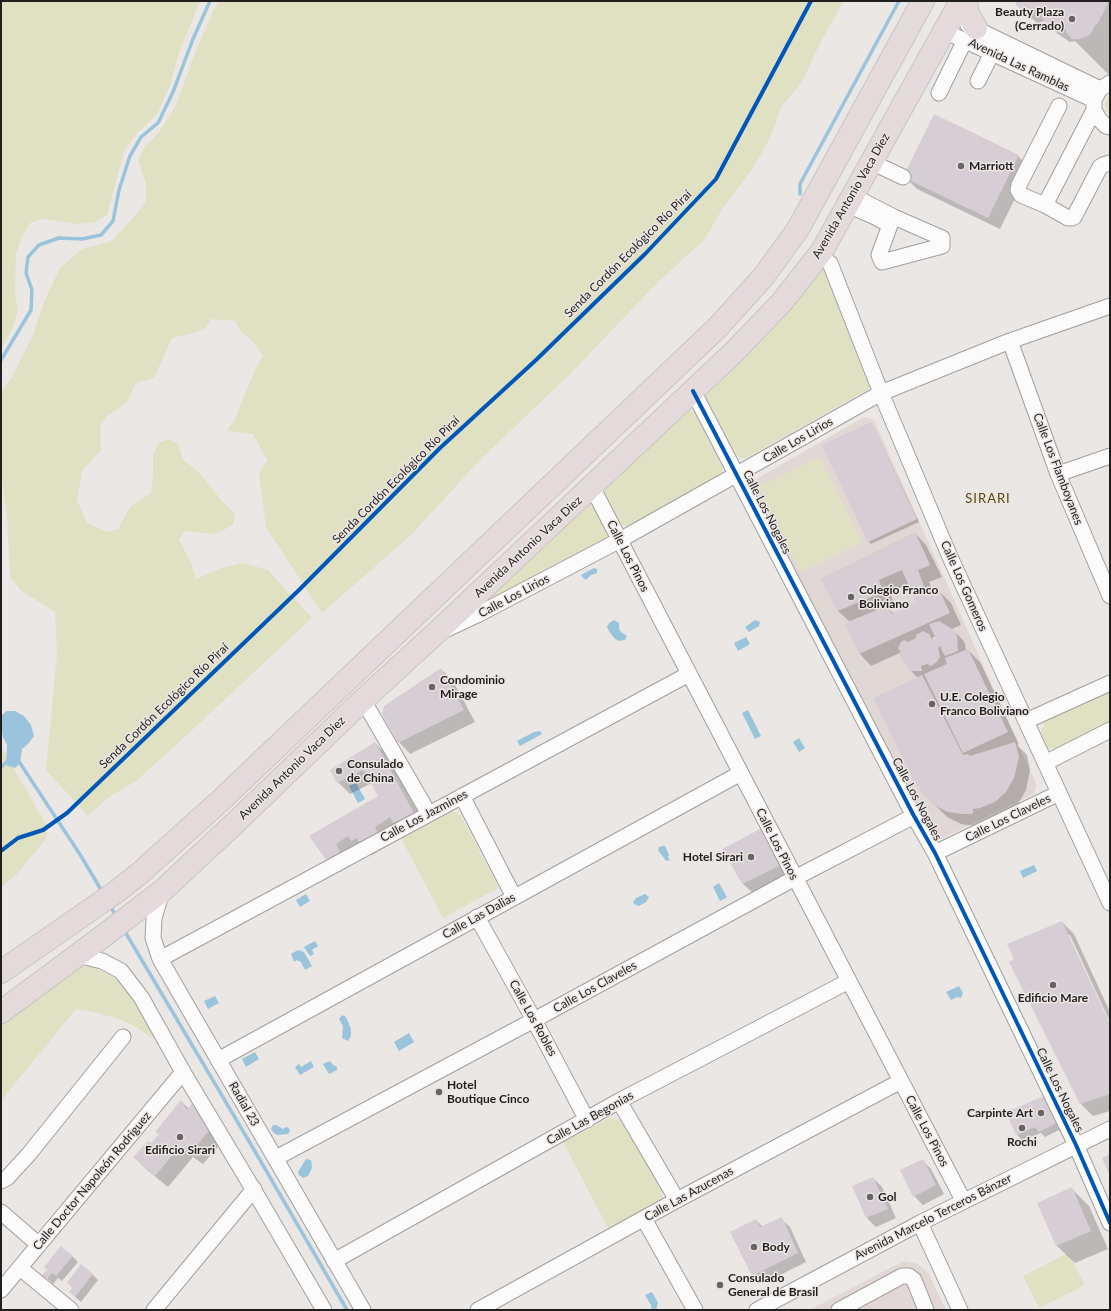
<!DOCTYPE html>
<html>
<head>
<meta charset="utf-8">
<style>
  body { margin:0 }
  #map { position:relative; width:1111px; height:1311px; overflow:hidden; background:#eae7e5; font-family:Lato,sans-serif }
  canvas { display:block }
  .frame { position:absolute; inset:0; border:2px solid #201f1e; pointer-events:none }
</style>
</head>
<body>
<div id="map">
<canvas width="1111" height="1311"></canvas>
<div class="frame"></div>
</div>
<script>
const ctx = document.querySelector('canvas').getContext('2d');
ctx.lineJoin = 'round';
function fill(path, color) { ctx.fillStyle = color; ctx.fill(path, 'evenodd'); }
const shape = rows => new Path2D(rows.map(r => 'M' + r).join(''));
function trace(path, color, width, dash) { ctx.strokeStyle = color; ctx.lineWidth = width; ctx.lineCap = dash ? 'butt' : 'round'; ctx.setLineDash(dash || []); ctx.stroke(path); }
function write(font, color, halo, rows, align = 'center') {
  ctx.font = font + ' Lato,sans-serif'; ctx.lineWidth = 3; ctx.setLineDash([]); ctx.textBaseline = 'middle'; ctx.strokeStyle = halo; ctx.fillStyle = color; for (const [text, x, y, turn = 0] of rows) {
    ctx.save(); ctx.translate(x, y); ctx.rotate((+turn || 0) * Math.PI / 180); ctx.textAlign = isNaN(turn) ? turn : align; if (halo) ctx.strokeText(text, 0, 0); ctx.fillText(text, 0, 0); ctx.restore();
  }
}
const built = shape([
  [864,417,874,420,1036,784,1034,794,941,839,930,833,752,488,753,481],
  [903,1261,916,1263,928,1272,946,1310,810,1310]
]);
const green = shape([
  [1,1,200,1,180,50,170,85,158,113,135,135,124,152,107,215,95,222,78,224,42,219,30,223,22,237,16,254,15,296,18,309,14,325,1,349],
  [219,1,844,1,820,43,802,82,781,107,770,138,751,171,723,208,704,240,658,282,571,373,480,460,410,536,322,613,266,527,259,474,267,460,253,434,227,431,235,419,255,370,263,356,253,342,240,331,236,321,212,319,202,331,172,338,154,378,136,383,127,402,107,416,100,427,101,450,82,471,77,500,87,523,107,532,118,529,130,507,151,493,153,477,153,454,159,443,169,439,178,444,183,460,199,472,223,502,235,514,233,525,215,534,184,531,179,540,190,561,196,579,222,568,243,563,268,570,312,618,175,746,136,781,109,797,88,816,46,770,57,653,55,612,20,590,10,576,7,516,1,474,1,392,12,377,33,335,44,302,60,268,82,249,112,241,146,203,146,183,138,161,144,148,159,132,176,105,197,48,214,9],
  [1110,94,1110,115,1106,111,1105,105,1106,100],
  [823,263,870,383,869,387,867,390,746,458,740,458,734,454,703,393],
  [686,409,695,412,723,467,722,471,720,475,628,526,624,525,619,522,604,494,606,484],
  [820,457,862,542,801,572,759,487],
  [588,501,593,501,609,536,607,540,471,614],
  [1110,689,1110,723,1060,748,1044,749,1037,736,1041,732,1046,718],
  [1,746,48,828,45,840,17,874,1,888],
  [447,812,455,812,461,816,497,884,498,888,443,918,401,838],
  [76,966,92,967,113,977,120,982,137,1002,158,1038,155,1040,138,1028,122,1020,94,1012,76,1009,1,1101,1,1021],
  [609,1118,621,1120,663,1191,662,1197,659,1204,610,1232,563,1142],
  [1068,1253,1085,1285,1039,1308,1023,1276]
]);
const water = shape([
  [594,568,597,569,597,573,591,575,586,580,583,578,581,575],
  [614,620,619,623,619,629,621,632,627,636,625,640,618,641,614,638,609,631,607,627,609,623],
  [755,620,760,622,759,626,749,632,745,627],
  [746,637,750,644,738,651,734,643],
  [748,710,761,736,755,739,742,713],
  [7,711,15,711,24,716,31,725,34,736,28,744,22,749,20,763,15,768,6,765,7,745,3,737,1,726,2,715],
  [540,731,542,734,520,746,517,741,534,732],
  [799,738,805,748,799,752,793,742],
  [356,783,365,799,358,803,349,786],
  [663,846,665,846,669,855,668,857,670,860,666,861,658,850,659,847],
  [1034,865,1037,871,1023,878,1020,871],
  [719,883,727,897,720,901,713,887],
  [306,894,310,901,300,907,296,900],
  [645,894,649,897,646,902,639,906,634,904,633,902,636,898],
  [315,941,318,946,312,950,314,954,310,956,304,947],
  [298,950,304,952,312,966,305,970,301,962,297,960,294,962,291,954],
  [959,986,963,993,962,995,961,998,957,997,951,1000,946,992],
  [215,996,219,1003,208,1009,204,1001],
  [342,1015,346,1017,351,1029,351,1036,348,1041,342,1038,343,1026,339,1019],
  [409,1033,414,1042,399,1051,394,1042],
  [255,1052,259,1059,246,1067,242,1059],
  [311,1061,314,1067,300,1075,295,1067,299,1064,301,1067],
  [330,1061,333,1065,337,1067,337,1070,329,1074,323,1064],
  [273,1125,276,1125,283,1129,286,1127,289,1128,290,1131,288,1134,277,1135,273,1132,271,1129],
  [306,1159,311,1160,312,1168,308,1176,303,1178,299,1175,298,1172],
  [652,1292,658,1303,656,1310,651,1308,651,1305,645,1295]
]);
const shadow = shape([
  [1016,1,1110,1,1110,74,1108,74,1075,41,1070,42,1058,34,1045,21,1037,23,1017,4],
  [1018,156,1030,168,1000,229,917,189,905,177],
  [870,423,873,426,919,522,871,544,869,542,823,446],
  [915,533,926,545,942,577,929,582,933,592,939,591,951,603,961,625,952,629,963,640,965,644,966,651,968,650,980,662,1019,744,1017,745,1027,755,1030,770,1026,790,1018,804,1007,814,975,826,961,824,947,817,922,792,918,678,910,670,902,652,871,666,860,654,847,623,850,622,838,611,822,579],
  [909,584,917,602,894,614,886,607,894,604,890,592],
  [936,636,938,640,934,641,932,638],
  [441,669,453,681,475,722,410,754,399,742],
  [375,743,387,755,425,825,406,835,386,839,389,845,372,855,368,850,347,857,352,865,339,872,327,860,310,836,379,796,372,783,350,794,338,782],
  [761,829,787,875,752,892,743,884,724,849],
  [1062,922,1074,934,1110,1012,1110,1022,1070,935,1068,935,1110,1027,1110,1111,1093,1116,1081,1104],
  [1044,1097,1063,1128,1045,1137,1041,1133,1022,1140,1017,1135],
  [182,1102,189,1109,193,1104,204,1116,222,1142,203,1164,193,1157,168,1187,146,1169,134,1157,151,1144,160,1134],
  [922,1160,931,1169,944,1194,923,1205,914,1196],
  [873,1178,882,1187,896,1218,876,1227,867,1218,853,1187],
  [1072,1189,1089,1206,1108,1249,1075,1263,1057,1246,1038,1203],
  [781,1219,790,1227,806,1262,762,1284,753,1276,731,1232,756,1220,763,1227],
  [72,1256,78,1262,62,1281,58,1278,53,1284,44,1275],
  [92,1274,98,1280,81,1302,70,1292,73,1288,68,1283]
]);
const stream = shape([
  [800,194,800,184,899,1],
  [1,360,31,310,32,290,26,273,28,257,39,245,59,238,82,239,101,235,113,221,119,190,130,156,141,137,158,123,173,92,193,39,210,1],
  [18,760,81,856,103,893],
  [1,767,8,761],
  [110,906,117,917],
  [124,930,253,1148,347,1310]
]);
const building = shape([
  [1015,1,1109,1,1097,25,1096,24,1090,35,1080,39,1072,39,1067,33,1065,28,1057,31,1045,22,1041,15,1039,7,1025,12,1016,5],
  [934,114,1019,155,988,218,903,177],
  [871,422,917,519,868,542,822,445],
  [915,532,930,565,918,570,926,592,939,589,950,613,859,654,845,623,887,606,892,614,916,602,902,570,879,580,883,592,838,611,820,579],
  [939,621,954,630,957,635,958,651,945,656,940,646,938,648,940,657,937,662,931,666,927,664,921,666,922,671,910,671,900,656,901,653,898,648,901,642,904,640,908,642,916,638,916,635,923,631,929,634,933,641,936,639,929,624],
  [968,649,1008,732,963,753,924,674,947,664,945,658],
  [441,668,464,710,398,743,382,714,384,706],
  [922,675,963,755,968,754,970,756,1015,742,1019,757,1014,778,1006,792,995,802,980,808,973,809,973,814,962,814,948,812,934,805,921,792,912,778,873,698],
  [375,742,414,813,393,823,390,817,375,827,378,833,359,843,357,838,351,841,348,836,336,844,340,853,327,861,309,836,378,796,363,770,337,783,330,770],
  [762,828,779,866,742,884,722,849],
  [1062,921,1110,1024,1110,1094,1080,1104,1009,962,1014,959,1007,944],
  [1044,1096,1058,1122,1039,1132,1035,1127,1016,1135,1006,1112],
  [181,1100,187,1110,192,1103,210,1130,190,1153,180,1146,155,1176,133,1157,148,1141,151,1143,159,1134,155,1132],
  [1110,1154,1110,1176,1102,1158],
  [923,1159,936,1185,913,1197,900,1170],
  [873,1177,888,1209,866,1218,852,1186],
  [1072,1187,1091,1231,1056,1246,1037,1203],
  [782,1217,798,1253,752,1276,730,1232,756,1219,760,1227],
  [61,1246,73,1256,56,1276,52,1273,47,1279,42,1275,47,1270,44,1267],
  [81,1264,93,1274,75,1297,69,1292,73,1287,67,1283]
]);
const minor = shape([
  [968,25,1100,89],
  [944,31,1094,100],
  [978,81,992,53],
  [1110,83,1100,89,1094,100,1094,110,1099,119,1106,126,1110,127],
  [939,93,965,40],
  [1059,106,1019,185,1018,190,1021,195,1045,205,1094,110],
  [871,162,903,177],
  [848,205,875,217,890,225,879,255,882,262,942,246,942,238,894,217,853,196],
  [1045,205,1068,218,1072,218,1074,217,1100,167,1103,165,1110,163],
  [830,263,881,393,950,557,1110,903],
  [1010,341,1058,474,1110,596],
  [693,391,914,816,935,853,1076,1145,1110,1223],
  [1058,474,1110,456],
  [592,487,963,1200],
  [447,629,477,615,620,540,881,393,1010,341,1110,306],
  [363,700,429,814],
  [1026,721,1110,683],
  [1045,763,1110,730],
  [462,796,514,897],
  [935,853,1059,793],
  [162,891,154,918,153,938,160,959,363,1310],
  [477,917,534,1020,587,1120],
  [77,955,102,961,121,971,141,997,183,1072,259,1199,324,1310],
  [160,959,689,674],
  [218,1060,741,773],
  [619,1101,677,1200],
  [276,1158,534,1020,795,878,914,816],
  [1,1181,7,1178,29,1154,123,1037],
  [1,1212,39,1245],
  [644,1219,695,1310],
  [920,1223,960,1310],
  [334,1261,619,1101,849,981],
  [20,1268,71,1310],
  [1,1290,183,1072],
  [154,1310,254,1189],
  [478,1310,677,1200,901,1081],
  [757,1310,920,1223,1110,1129],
  [839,1310,902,1276,909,1276,914,1280,926,1310]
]);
const highway = shape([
  [966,1,968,14,976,28],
  [1,972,116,892,140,873,220,801,718,327,764,276,798,229,923,1],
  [1,1012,106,934,162,891,234,824,363,700,435,634,733,353,782,302,822,251,961,1]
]);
const cycleway = shape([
  [693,391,914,816,935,853,1076,1145,1110,1223],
  [1,851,18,838,43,830,67,813,299,590,440,448,536,360,645,254,716,179,811,1]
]);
const markers = [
  [1072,19,4,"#676564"],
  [961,166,4,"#676564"],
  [851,597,4,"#676564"],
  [432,687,4,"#676564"],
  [932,704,4,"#676564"],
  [339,771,4,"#676564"],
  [751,857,4,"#676564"],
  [1053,985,4,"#676564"],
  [439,1092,4,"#676564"],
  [1041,1113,4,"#676564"],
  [1022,1128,4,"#676564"],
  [180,1137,4,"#676564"],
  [870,1197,4,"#676564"],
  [754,1247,4,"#676564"],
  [720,1285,4,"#676564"]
];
const poiNames = [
  ["Beauty Plaza",1064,12,"right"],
  ["(Cerrado)",1064,26,"right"],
  ["Marriott",969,166],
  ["Colegio Franco",859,590],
  ["Boliviano",859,604],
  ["Condominio",440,680],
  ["Mirage",440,694],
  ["U.E. Colegio",940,697],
  ["Franco Boliviano",940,711],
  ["Consulado",347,764],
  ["de China",347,778],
  ["Hotel Sirari",743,857,"right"],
  ["Edificio Mare",1053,998,"center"],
  ["Hotel",447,1085],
  ["Boutique Cinco",447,1099],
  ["Carpinte Art",1033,1113,"right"],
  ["Rochi",1022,1142,"center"],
  ["Edificio Sirari",180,1150,"center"],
  ["Gol",878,1197],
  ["Body",762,1247],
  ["Consulado",728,1278],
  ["General de Brasil",728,1292]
];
const streetNames = [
  ["Avenida Las Ramblas",1019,65,25],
  ["Avenida Antonio Vaca Diez",851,196,-60],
  ["Senda Cordón Ecológico Río Piraí",628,254,-45],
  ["Calle Los Lirios",798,440,-30],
  ["Calle Los Flamboyanes",1058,469,69],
  ["Senda Cordón Ecológico Río Piraí",396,480,-45],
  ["Calle Los Nogales",767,512,63],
  ["Avenida Antonio Vaca Diez",528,547,-43],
  ["Calle Los Pinos",628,556,63],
  ["Calle Los Gomeros",964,586,66],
  ["Calle Los Lirios",514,596,-28],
  ["Senda Cordón Ecológico Río Piraí",164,706,-44],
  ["Avenida Antonio Vaca Diez",292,768,-44],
  ["Calle Los Nogales",917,799,62],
  ["Calle Los Jazmines",424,816,-28],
  ["Calle Los Claveles",1008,818,-26],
  ["Calle Los Pinos",777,844,63],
  ["Calle Las Dalias",479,916,-29],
  ["Calle Los Claveles",595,987,-29],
  ["Calle Los Robles",533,1018,61],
  ["Calle Los Nogales",1060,1090,64],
  ["Radial 23",244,1104,60],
  ["Calle Las Begonias",590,1118,-29],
  ["Calle Los Pinos",927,1131,62],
  ["Calle Doctor Napoleón Rodriguez",92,1181,-50],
  ["Calle Las Azucenas",689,1194,-29],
  ["Avenida Marcelo Terceros Bánzer",933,1217,-27]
];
const neighbourhoodNames = [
  ["SIRARI",988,499]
];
fill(built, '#e1d8d5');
fill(green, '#e0e1c3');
fill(water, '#9ac3dc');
fill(shadow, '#0003');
trace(stream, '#9ac3dc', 3.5);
fill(building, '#d7cdd4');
trace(minor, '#a19f9e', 17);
trace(highway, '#c7c5c4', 24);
trace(minor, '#fcfbfb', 15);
trace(highway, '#e4dadc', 22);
trace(cycleway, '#0057b8', 4);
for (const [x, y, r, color] of markers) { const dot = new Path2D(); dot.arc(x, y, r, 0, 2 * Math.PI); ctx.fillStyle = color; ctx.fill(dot); trace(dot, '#ebe6e4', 1.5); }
write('bold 12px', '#201f1e', '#ebe6e4', poiNames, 'left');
write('12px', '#201f1e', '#ebe6e4', streetNames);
ctx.letterSpacing = '1px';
write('13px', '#594807', '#ebe6e4', neighbourhoodNames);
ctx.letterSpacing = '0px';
</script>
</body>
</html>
